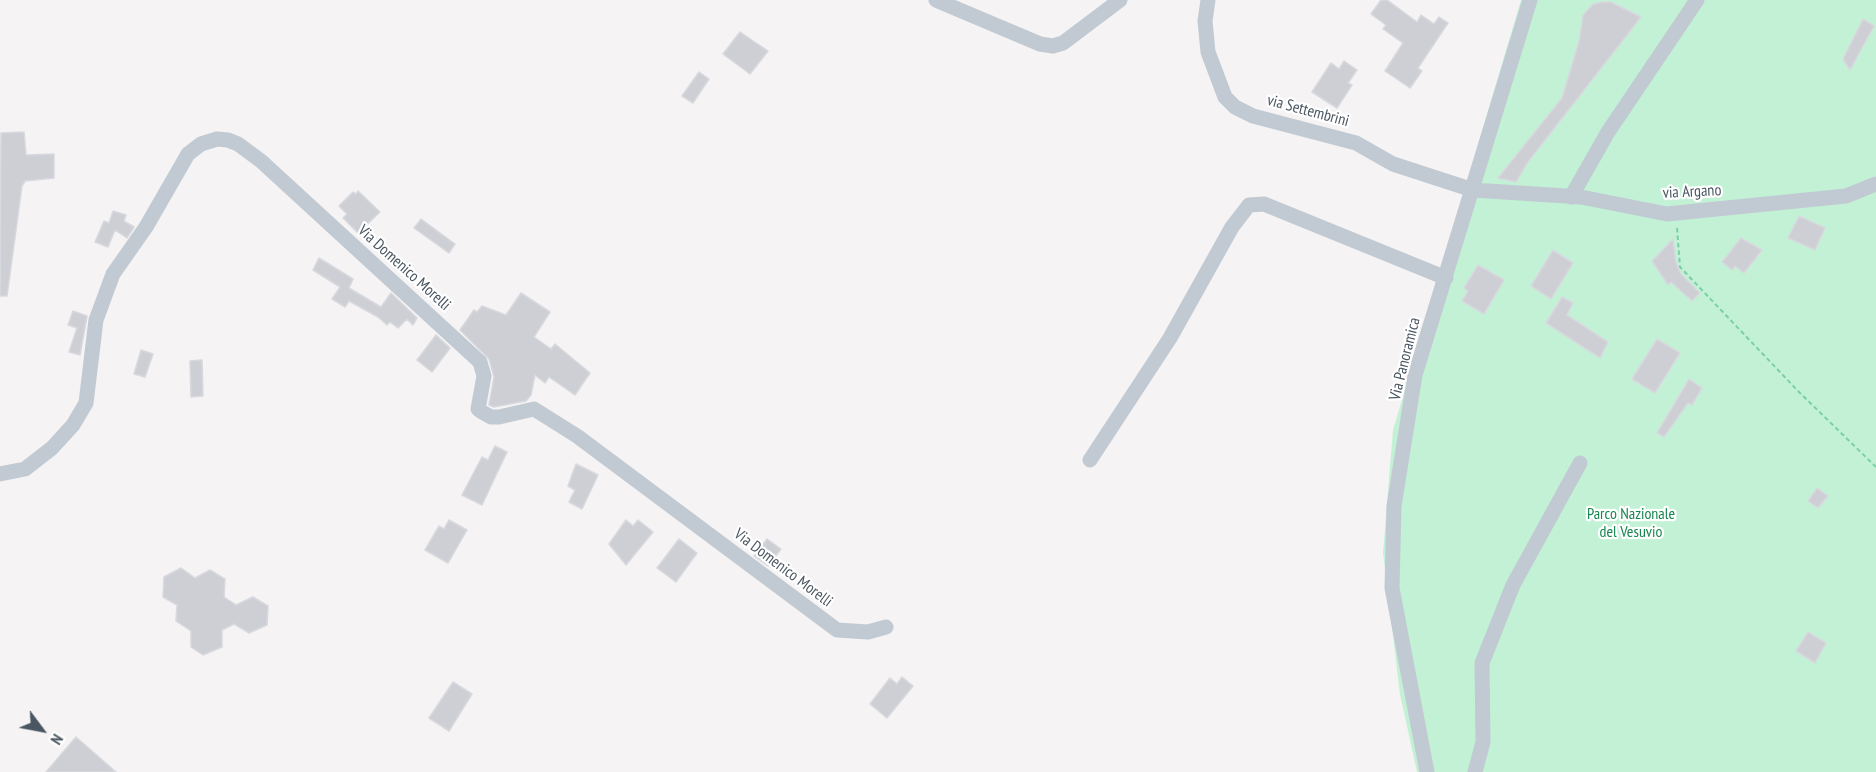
<!DOCTYPE html>
<html>
<head>
<meta charset="utf-8">
<style>
  body { margin:0 }
  #map { position:relative; width:1876px; height:772px; overflow:hidden; background:#f5f3f3; font-family:"PT Sans Narrow",sans-serif }
  canvas { display:block }
  .north { position:absolute; left:12px; top:700px; width:60px; height:60px; -webkit-text-stroke:4px #fff; paint-order:stroke; rotate:122deg; font-size:16px; font-weight:700; line-height:24px; text-align:center; color:#4a5661 }
  .north::after { content:''; display:block; margin:auto; width:21px; height:27px; background:#4a5661; clip-path:polygon(50% 0,100% 100%,50% 72%,0 100%) }
</style>
</head>
<body>
<div id="map">
<canvas width="1876" height="772"></canvas>
<div class="north">N</div>
</div>
<script>
const ctx = document.querySelector('canvas').getContext('2d');
ctx.lineJoin = 'round';
function fill(path, color) { ctx.fillStyle = color; ctx.fill(path, 'evenodd'); }
const shape = rows => new Path2D(rows.map(r => 'M' + r).join(''));
function trace(path, color, width, dash) { ctx.strokeStyle = color; ctx.lineWidth = width; ctx.lineCap = dash ? 'butt' : 'round'; ctx.setLineDash(dash || []); ctx.stroke(path); }
function write(font, color, halo, rows, align = 'center') {
  ctx.font = font + ' "PT Sans Narrow",sans-serif'; ctx.lineWidth = 4.5; ctx.setLineDash([]); ctx.textBaseline = 'middle'; ctx.strokeStyle = halo; ctx.fillStyle = color; for (const [text, x, y, turn = 0] of rows) {
    ctx.save(); ctx.translate(x, y); ctx.rotate((+turn || 0) * Math.PI / 180); ctx.textAlign = isNaN(turn) ? turn : align; if (halo) ctx.strokeText(text, 0, 0); ctx.fillText(text, 0, 0); ctx.restore();
  }
}
const green = shape([
  [1521,0,1876,0,1876,772,1417,772,1400,694,1383,553,1393,430]
]);
const building = shape([
  [1381,0,1387,0,1417,22,1421,15,1434,24,1439,17,1448,23,1418,68,1422,71,1410,88,1385,71,1403,43,1383,29,1386,25,1371,14,1381,0],
  [1602,2,1611,2,1641,17,1528,162,1516,182,1498,178,1562,98,1579,41,1583,15,1593,4,1602,2],
  [1863,19,1874,26,1850,70,1843,59,1863,19],
  [740,32,768,51,750,74,723,54,740,32],
  [1344,61,1357,70,1348,83,1352,85,1337,108,1312,92,1331,63,1339,69,1344,61],
  [699,72,709,79,693,103,682,96,699,72],
  [24,132,26,155,54,154,54,178,25,181,22,186,7,296,0,296,1,133,24,132],
  [358,191,380,212,358,233,343,218,347,214,339,206,353,192,356,194,358,191],
  [113,211,126,215,124,221,134,227,127,238,115,230,108,247,95,242,104,221,109,223,113,211],
  [1799,216,1825,228,1815,250,1788,238,1799,216],
  [421,219,455,244,449,253,414,228,421,219],
  [1741,238,1762,250,1744,273,1735,266,1732,270,1722,262,1741,238],
  [1673,239,1676,262,1681,274,1700,293,1692,301,1671,282,1668,285,1652,261,1673,239],
  [1553,250,1573,263,1551,299,1531,286,1553,250],
  [319,258,353,279,349,288,381,307,391,293,417,318,413,325,407,319,398,328,390,322,387,325,378,317,349,301,345,307,332,299,340,287,313,270,319,258],
  [1478,265,1504,280,1484,314,1462,301,1468,291,1464,288,1478,265],
  [521,293,550,312,534,337,551,349,555,344,590,373,575,395,549,377,545,383,535,375,531,395,526,401,494,407,489,405,494,377,489,359,460,330,474,310,477,312,482,306,506,315,521,293],
  [1562,297,1573,303,1567,315,1608,342,1600,358,1546,323,1562,297],
  [73,311,87,316,80,355,69,352,77,328,68,325,73,311],
  [436,335,450,348,432,372,417,360,436,335],
  [1657,339,1680,353,1655,393,1632,379,1657,339],
  [141,350,153,354,145,377,134,374,141,350],
  [202,360,203,396,191,397,190,361,202,360],
  [1689,379,1702,388,1692,405,1688,403,1664,437,1657,433,1689,379],
  [495,446,507,452,482,505,462,495,482,457,488,460,495,446],
  [576,464,598,475,582,509,569,502,575,490,568,486,576,464],
  [1817,488,1828,496,1818,508,1808,501,1817,488],
  [449,520,467,530,448,563,425,550,439,526,444,529,449,520],
  [626,520,633,526,638,520,653,532,626,565,609,544,626,520],
  [679,539,697,553,676,582,657,568,679,539],
  [767,539,781,549,768,566,754,556,767,539],
  [181,568,195,578,210,570,225,579,224,597,236,605,253,597,268,606,267,625,249,633,234,624,222,630,222,647,203,655,191,647,191,631,176,621,177,605,163,597,164,577,181,568],
  [1808,632,1826,643,1815,663,1796,651,1808,632],
  [902,677,913,686,887,718,870,704,890,678,897,684,902,677],
  [453,682,472,694,449,731,429,718,453,682],
  [76,737,116,772,46,772,76,737]
]);
const path = shape([
  [1677,228,1680,267,1799,392,1876,467]
]);
const minor = shape([
  [936,0,1040,44,1053,46,1063,43,1120,0],
  [1208,0,1205,21,1208,52,1225,97,1235,107,1253,116,1356,143,1393,164,1473,190,1581,197,1667,214,1846,196,1876,184],
  [1571,197,1608,132,1697,0],
  [1090,460,1170,338,1232,227,1249,205,1264,204,1446,278],
  [0,474,25,469,52,448,73,425,86,403,96,320,113,274,146,227,188,154,201,144,217,139,228,140,238,144,261,161,480,362,484,376,478,409,482,412,491,417,499,417,534,409,577,436,837,630,868,632,886,627],
  [1427,772,1392,588,1394,506,1415,375,1530,0],
  [1475,772,1483,742,1482,663,1513,585,1580,463]
]);
const streetNames = [
  ["via Settembrini",1308,111,15],
  ["via Argano",1692,192,-3],
  ["Via Domenico Morelli",404,268,42],
  ["Via Panoramica",1405,359,-76],
  ["Via Domenico Morelli",783,568,37]
];
const parkNames = [
  ["Parco Nazionale",1631,514],
  ["del Vesuvio",1631,532]
];
fill(green, '#c3f1d5');
fill(building, '#cdcfd5');
trace(building, '#d7d9de', 1.5);
trace(path, '#7ad0a6', 2, [4.5, 3]);
trace(minor, '#c1cad2', 15);
write('16px', '#4a5661', '#fff', streetNames);
write('16px', '#17864f', '#fff', parkNames);
</script>
</body>
</html>
